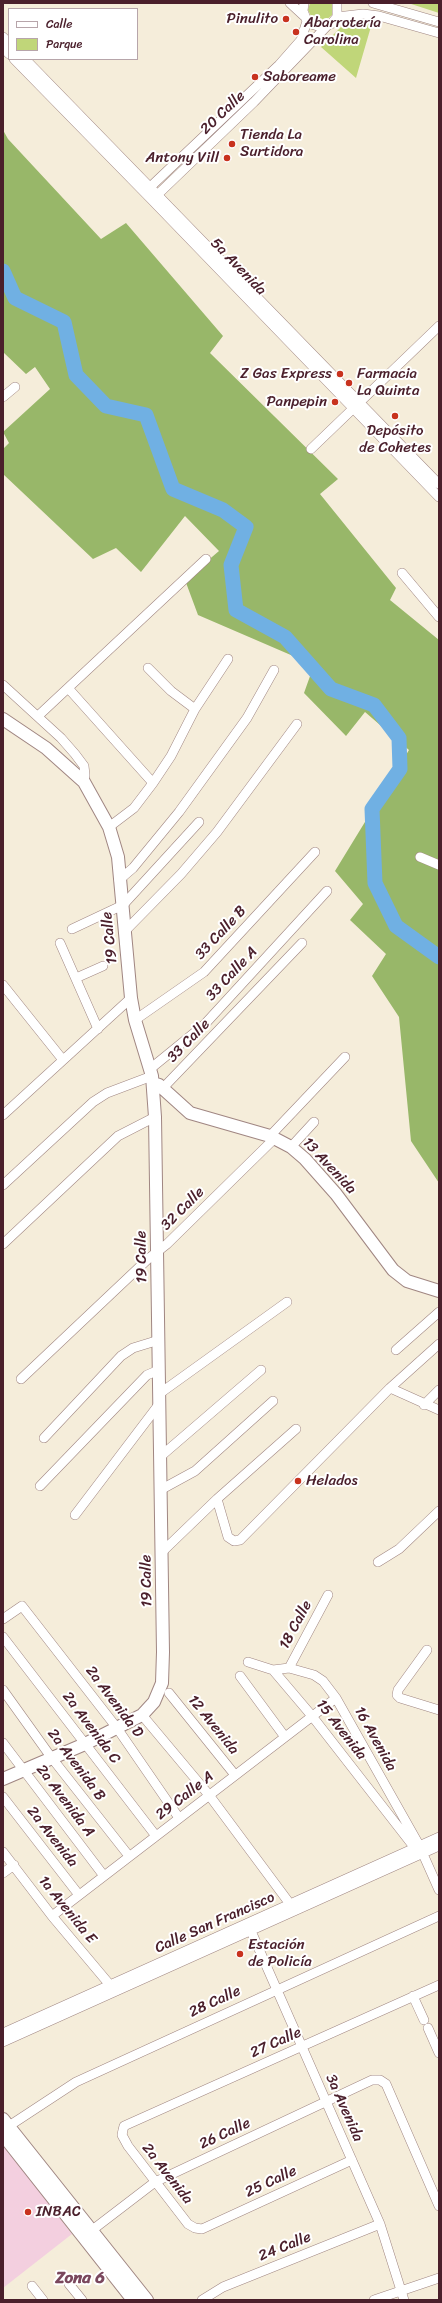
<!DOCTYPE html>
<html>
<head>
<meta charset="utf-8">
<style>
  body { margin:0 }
  #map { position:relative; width:442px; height:2303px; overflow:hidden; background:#f5edda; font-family:Sriracha,sans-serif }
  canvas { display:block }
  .frame { position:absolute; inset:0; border:4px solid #4a1f2b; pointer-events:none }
  .legend { position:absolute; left:8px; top:8px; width:130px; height:52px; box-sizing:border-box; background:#fff; border:1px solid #b7a5aa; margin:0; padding:5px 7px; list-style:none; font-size:12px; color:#4a1f2b }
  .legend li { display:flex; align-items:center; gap:8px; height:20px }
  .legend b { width:20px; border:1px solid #b7a5aa }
</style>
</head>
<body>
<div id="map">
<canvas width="442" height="2303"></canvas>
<div class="frame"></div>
<ul class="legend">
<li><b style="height:5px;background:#fff"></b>Calle</li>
<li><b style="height:11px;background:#c0d679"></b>Parque</li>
</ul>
</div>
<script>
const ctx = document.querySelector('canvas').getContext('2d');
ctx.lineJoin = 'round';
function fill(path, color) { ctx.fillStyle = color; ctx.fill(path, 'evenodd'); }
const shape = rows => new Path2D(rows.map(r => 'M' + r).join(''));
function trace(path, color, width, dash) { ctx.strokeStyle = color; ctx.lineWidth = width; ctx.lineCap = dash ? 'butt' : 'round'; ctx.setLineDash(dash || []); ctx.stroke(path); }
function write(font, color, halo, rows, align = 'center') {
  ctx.font = font + ' Sriracha,sans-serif'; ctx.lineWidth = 4; ctx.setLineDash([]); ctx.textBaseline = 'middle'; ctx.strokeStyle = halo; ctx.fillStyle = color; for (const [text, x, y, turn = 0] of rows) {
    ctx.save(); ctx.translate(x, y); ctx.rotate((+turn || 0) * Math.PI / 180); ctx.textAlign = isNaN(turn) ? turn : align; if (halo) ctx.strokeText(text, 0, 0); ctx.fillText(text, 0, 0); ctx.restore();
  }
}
const built = shape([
  [3,2144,72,2234,3,2288]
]);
const green = shape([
  [310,3,332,3,332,15,324,22,313,20,308,10],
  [408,3,439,3,439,13],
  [353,20,372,23,356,78,321,47,341,27]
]);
const forest = shape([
  [3,130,8,139,101,239,126,223,223,336,210,353,338,479,320,494,396,588,390,600,439,640,439,1183,411,1141,399,1017,372,976,386,954,350,920,363,904,335,871,409,750,365,712,346,736,304,693,314,665,198,615,185,580,219,551,185,516,141,572,116,548,93,559,3,474,3,449,9,443,3,432,50,389,35,367,26,374,3,352]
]);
const river = shape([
  [3,271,15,298,64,322,76,375,106,406,146,415,173,489,223,510,246,527,231,565,236,610,285,637,331,689,374,705,399,738,400,769,372,809,375,883,396,926,439,957]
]);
const minor = shape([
  [290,3,304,16],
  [304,3,303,11,307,21,311,24,321,27,331,24,337,17,337,3],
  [373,3,439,22],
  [337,17,363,14,379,16,439,33],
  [3,37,9,43],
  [3,48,9,54],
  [14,59,152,200,439,497],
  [25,59,439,484],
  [146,191,279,65,301,40,307,21],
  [153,199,254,102,327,26],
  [3,397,15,387],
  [311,449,439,326],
  [402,573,439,617],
  [148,668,171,691,195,709],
  [3,685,61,738,75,754,84,766,85,775,84,782],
  [68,688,153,783],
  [38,716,206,559],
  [109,827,134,808,153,783,171,756,195,709,228,659],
  [420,857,439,865],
  [119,880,133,868,179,812,247,718,274,670],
  [72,929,123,905,199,822],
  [126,930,181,874,217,832,297,724],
  [60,943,98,1029],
  [76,978,103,966],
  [3,985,63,1060],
  [135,1020,204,972,315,852],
  [150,1069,204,1025,327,891],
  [163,1088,302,943],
  [3,1115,131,998],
  [270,1136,345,1057],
  [291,1147,314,1122],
  [3,1185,93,1102,107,1093,152,1076],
  [3,1244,118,1136,155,1117],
  [396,1350,439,1312],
  [21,1379,148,1259,167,1244,275,1138],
  [390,1388,439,1410],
  [159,1394,287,1302],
  [424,1405,439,1390],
  [44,1438,121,1356,133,1348,159,1340],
  [161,1456,261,1370],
  [40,1486,147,1375,159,1370],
  [162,1489,195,1471,273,1401],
  [217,1499,228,1537,234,1541,240,1540,390,1388,439,1344],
  [75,1515,160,1403],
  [162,1552,217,1499,296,1429],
  [378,1562,399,1549,439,1511],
  [3,1619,22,1606,117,1728,179,1818],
  [3,1637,156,1836],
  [427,1650,398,1690,397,1695,400,1698,439,1710],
  [248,1662,273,1670,289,1668,314,1675,323,1681,336,1698,419,1845,439,1890],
  [289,1668,328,1595],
  [273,1670,312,1716,414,1847],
  [240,1676,285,1737],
  [3,1690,51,1757,129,1856],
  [169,1693,235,1775],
  [142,1715,209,1795,293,1908],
  [3,1743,104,1876],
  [3,1797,79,1895],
  [3,1852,52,1916,110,1985],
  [3,1873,14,1865],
  [52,1916,336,1698],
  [251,1931,380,2224,404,2300],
  [413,1996,424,2020],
  [428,2028,439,2053],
  [3,2033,439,1837],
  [3,2042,439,1846],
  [9,2126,76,2082,439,1916],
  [352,2160,202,2229,195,2228,188,2224,128,2146,122,2135,123,2130,124,2126,439,1985],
  [91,2231,155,2182,372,2080,380,2080,386,2084,439,2206],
  [69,2284,82,2300],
  [32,2286,43,2300],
  [202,2300,223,2287,380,2224],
  [374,2300,439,2278]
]);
const major = shape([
  [3,719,46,748,84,782,109,827,118,857,131,998,135,1020,152,1076,155,1117,163,1652,162,1683,154,1702,142,1715,85,1744,3,1779],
  [153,1083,159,1085,190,1113,270,1136,291,1147,305,1159,336,1194,393,1270,407,1281,439,1291],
  [3,2119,147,2300],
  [3,2135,133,2300]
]);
const markers = [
  [286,19,4,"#c8321e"],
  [296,32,4,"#c8321e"],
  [255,77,4,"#c8321e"],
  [232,144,4,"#c8321e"],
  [227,158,4,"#c8321e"],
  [340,374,4,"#c8321e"],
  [349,383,4,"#c8321e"],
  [335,402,4,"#c8321e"],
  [395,416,4,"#c8321e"],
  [298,1481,4,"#c8321e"],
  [240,1954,4,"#c8321e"],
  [28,2212,4,"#c8321e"]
];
const poiNames = [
  ["Pinulito",278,19,"right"],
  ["Abarrotería",304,23],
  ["Carolina",304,40],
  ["Saboreame",263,77],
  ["Tienda La",240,135],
  ["Surtidora",240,152],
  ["Antony Vill",219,158,"right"],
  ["Z Gas Express",332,374,"right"],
  ["Farmacia",357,374],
  ["La Quinta",357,391],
  ["Panpepin",327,402,"right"],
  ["Depósito",395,431,"center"],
  ["de Cohetes",395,448,"center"],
  ["Helados",306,1481],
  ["Estación",248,1945],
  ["de Policía",248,1962],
  ["INBAC",36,2212]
];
const streetNames = [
  ["20 Calle",223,113,-44],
  ["5a Avenida",238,267,46],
  ["33 Calle B",221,933,-47],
  ["19 Calle",110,938,-96],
  ["33 Calle A",232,974,-47],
  ["33 Calle",189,1041,-46],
  ["13 Avenida",329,1166,47],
  ["32 Calle",183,1209,-45],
  ["19 Calle",142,1257,-91],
  ["19 Calle",147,1581,-91],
  ["18 Calle",296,1625,-62],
  ["2a Avenida D",114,1702,53],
  ["12 Avenida",213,1725,51],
  ["2a Avenida C",91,1728,53],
  ["15 Avenida",341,1730,52],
  ["16 Avenida",375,1739,61],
  ["2a Avenida B",76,1765,53],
  ["29 Calle A",185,1796,-38],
  ["2a Avenida A",65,1801,53],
  ["2a Avenida",52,1837,52],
  ["1a Avenida E",67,1910,51],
  ["Calle San Francisco",215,1923,-24],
  ["28 Calle",215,2002,-25],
  ["27 Calle",276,2043,-24],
  ["3a Avenida",344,2108,66],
  ["26 Calle",225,2134,-25],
  ["2a Avenida",167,2174,52],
  ["25 Calle",271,2182,-25],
  ["24 Calle",285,2247,-22]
];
const quarterNames = [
  ["Zona 6",80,2279]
];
fill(built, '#f3cfdf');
fill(green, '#c0d679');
fill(forest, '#98b769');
trace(river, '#70b0e3', 15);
trace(minor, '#a08682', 10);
trace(major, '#a08682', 14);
trace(minor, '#fff', 9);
trace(major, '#fff', 12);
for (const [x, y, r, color] of markers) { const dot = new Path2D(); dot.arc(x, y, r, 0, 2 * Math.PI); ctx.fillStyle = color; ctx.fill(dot); trace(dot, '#fff', 1.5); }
write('15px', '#4a1f2b', '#fff', poiNames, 'left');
write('15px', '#4a1f2b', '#fff', streetNames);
write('bold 17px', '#7a475d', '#fff', quarterNames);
</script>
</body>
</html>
